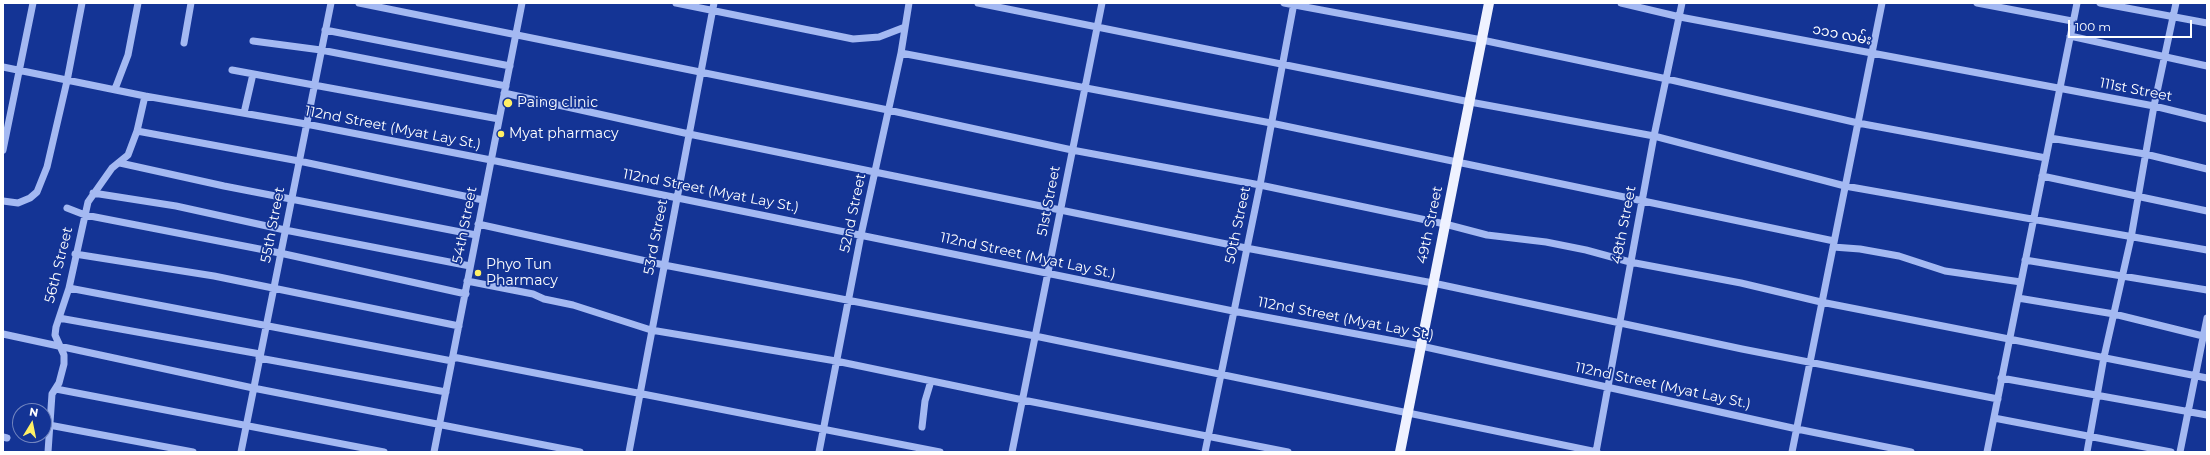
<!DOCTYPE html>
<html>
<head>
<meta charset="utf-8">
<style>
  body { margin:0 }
  #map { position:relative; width:2210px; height:455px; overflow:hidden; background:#143495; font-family:Montserrat,sans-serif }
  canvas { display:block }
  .frame { position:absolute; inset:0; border:4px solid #fff; pointer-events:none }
  .north { position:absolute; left:12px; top:403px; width:40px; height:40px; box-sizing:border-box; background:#143495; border:1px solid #7285bf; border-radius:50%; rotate:10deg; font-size:11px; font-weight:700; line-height:16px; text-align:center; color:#fff }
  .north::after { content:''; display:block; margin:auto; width:14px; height:18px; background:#fff065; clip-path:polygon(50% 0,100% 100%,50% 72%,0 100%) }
  .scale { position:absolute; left:2068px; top:20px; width:124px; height:18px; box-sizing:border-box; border:2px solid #fff; border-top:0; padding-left:5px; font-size:12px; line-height:14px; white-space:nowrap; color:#fff; -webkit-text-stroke:3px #143495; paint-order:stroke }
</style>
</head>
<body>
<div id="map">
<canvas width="2210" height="455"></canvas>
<div class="frame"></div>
<div class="north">N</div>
<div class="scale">100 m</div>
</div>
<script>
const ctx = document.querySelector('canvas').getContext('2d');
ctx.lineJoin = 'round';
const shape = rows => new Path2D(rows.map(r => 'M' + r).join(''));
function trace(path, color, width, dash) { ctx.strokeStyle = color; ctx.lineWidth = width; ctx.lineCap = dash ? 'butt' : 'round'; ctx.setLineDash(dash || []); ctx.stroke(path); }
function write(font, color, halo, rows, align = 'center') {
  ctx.font = font + ' Montserrat,"Noto Sans Myanmar",sans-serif'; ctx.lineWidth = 3.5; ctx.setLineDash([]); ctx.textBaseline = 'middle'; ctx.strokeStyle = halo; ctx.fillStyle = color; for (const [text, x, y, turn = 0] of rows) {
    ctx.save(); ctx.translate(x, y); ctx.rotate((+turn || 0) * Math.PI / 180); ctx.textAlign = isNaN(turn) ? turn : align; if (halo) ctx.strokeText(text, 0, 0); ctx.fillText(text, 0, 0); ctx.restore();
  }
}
const minor = shape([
  [359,3,888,110,1072,150,1260,185,1445,224,1487,235,1546,242,1586,250,1630,262,1741,283,1821,302,2207,378],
  [676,3,853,39,879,37,905,27],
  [978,3,1470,102,1654,136,1845,186,2207,250],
  [1284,3,1482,40,1667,79,1858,123,2046,158],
  [1621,3,1680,17,2154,106,2207,119],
  [1977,3,2072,21],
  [2100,3,2207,23],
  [325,30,510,66],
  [2070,36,2207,66],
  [253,41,321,50,506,86],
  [184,43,191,3],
  [901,53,1271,123,1834,241],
  [3,67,145,96,306,124,491,160,1233,311,1421,346,1797,429,1911,452],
  [232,70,499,119],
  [115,89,128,55,138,3],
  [504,93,689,134,1246,248,1433,283,1742,349,1998,399],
  [244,113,253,74],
  [137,131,299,161,483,200],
  [2050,138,2145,154,2207,169],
  [3,150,33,3],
  [120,163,224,186,476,235],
  [2042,176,2207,211],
  [93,193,176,206,285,230,470,266],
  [3,201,18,203,30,198,37,192,47,167,67,81,82,3],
  [67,208,85,215,280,253,466,294],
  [478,224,664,265,1035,336,1597,452],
  [1833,247,1860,249,1899,256,1945,271,2021,282],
  [75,254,214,276,459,326],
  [2025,260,2207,290],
  [467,281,533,294,544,299,573,305,651,330,836,361,1023,400,1288,452],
  [69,288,452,361,453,357,940,452],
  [2018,298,2114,314,2207,337],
  [59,318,260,354,259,358,446,392],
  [3,334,253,388,580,452],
  [2001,378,2207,415],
  [56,389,384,452],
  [1994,418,2171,452],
  [49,425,193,452],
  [922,427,925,401,931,381],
  [3,437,7,438],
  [48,452,52,394,59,383,64,364,64,355,55,335,56,327,69,288,88,202,112,168,128,155,137,131,145,96],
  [241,452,331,3],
  [434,452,522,3],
  [629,452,714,3],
  [819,452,861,235,901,53,909,3],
  [1012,452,1102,3],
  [1205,452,1260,185,1294,3],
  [1596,452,1654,136,1682,3],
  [1792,452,1882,3],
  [1987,452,2077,3],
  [2087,452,2104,357,2131,238,2154,106,2176,3],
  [2180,452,2207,318]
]);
const major = shape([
  [1400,452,1489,3]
]);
const markers = [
  [508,103,5,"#fff065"],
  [501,134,4,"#fff065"],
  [478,273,4,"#fff065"]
];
const streetNames = [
  ["၁၁၁ လမ်း",1842,35,11],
  ["111st Street",2136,90,11],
  ["112nd Street (Myat Lay St.)",393,128,11],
  ["112nd Street (Myat Lay St.)",711,191,11],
  ["51st Street",1049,201,-79],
  ["52nd Street",853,213,-78],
  ["55th Street",273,225,-79],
  ["54th Street",465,225,-79],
  ["50th Street",1238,225,-78],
  ["49th Street",1430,225,-78],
  ["48th Street",1624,225,-79],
  ["53rd Street",656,237,-79],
  ["112nd Street (Myat Lay St.)",1028,256,12],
  ["56th Street",59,265,-76],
  ["112nd Street (Myat Lay St.)",1346,319,11],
  ["112nd Street (Myat Lay St.)",1663,386,12]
];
const poiNames = [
  ["Paing clinic",517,103],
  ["Myat pharmacy",509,134],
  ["Phyo Tun",486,265],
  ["Pharmacy",486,281]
];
trace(minor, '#a4b9f2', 7);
trace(major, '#eff2ff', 10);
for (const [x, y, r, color] of markers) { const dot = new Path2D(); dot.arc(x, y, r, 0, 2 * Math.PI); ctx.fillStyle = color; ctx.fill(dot); trace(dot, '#143495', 1.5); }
write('14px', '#fff', '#143495', streetNames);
write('14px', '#fff', '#143495', poiNames, 'left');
</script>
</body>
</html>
